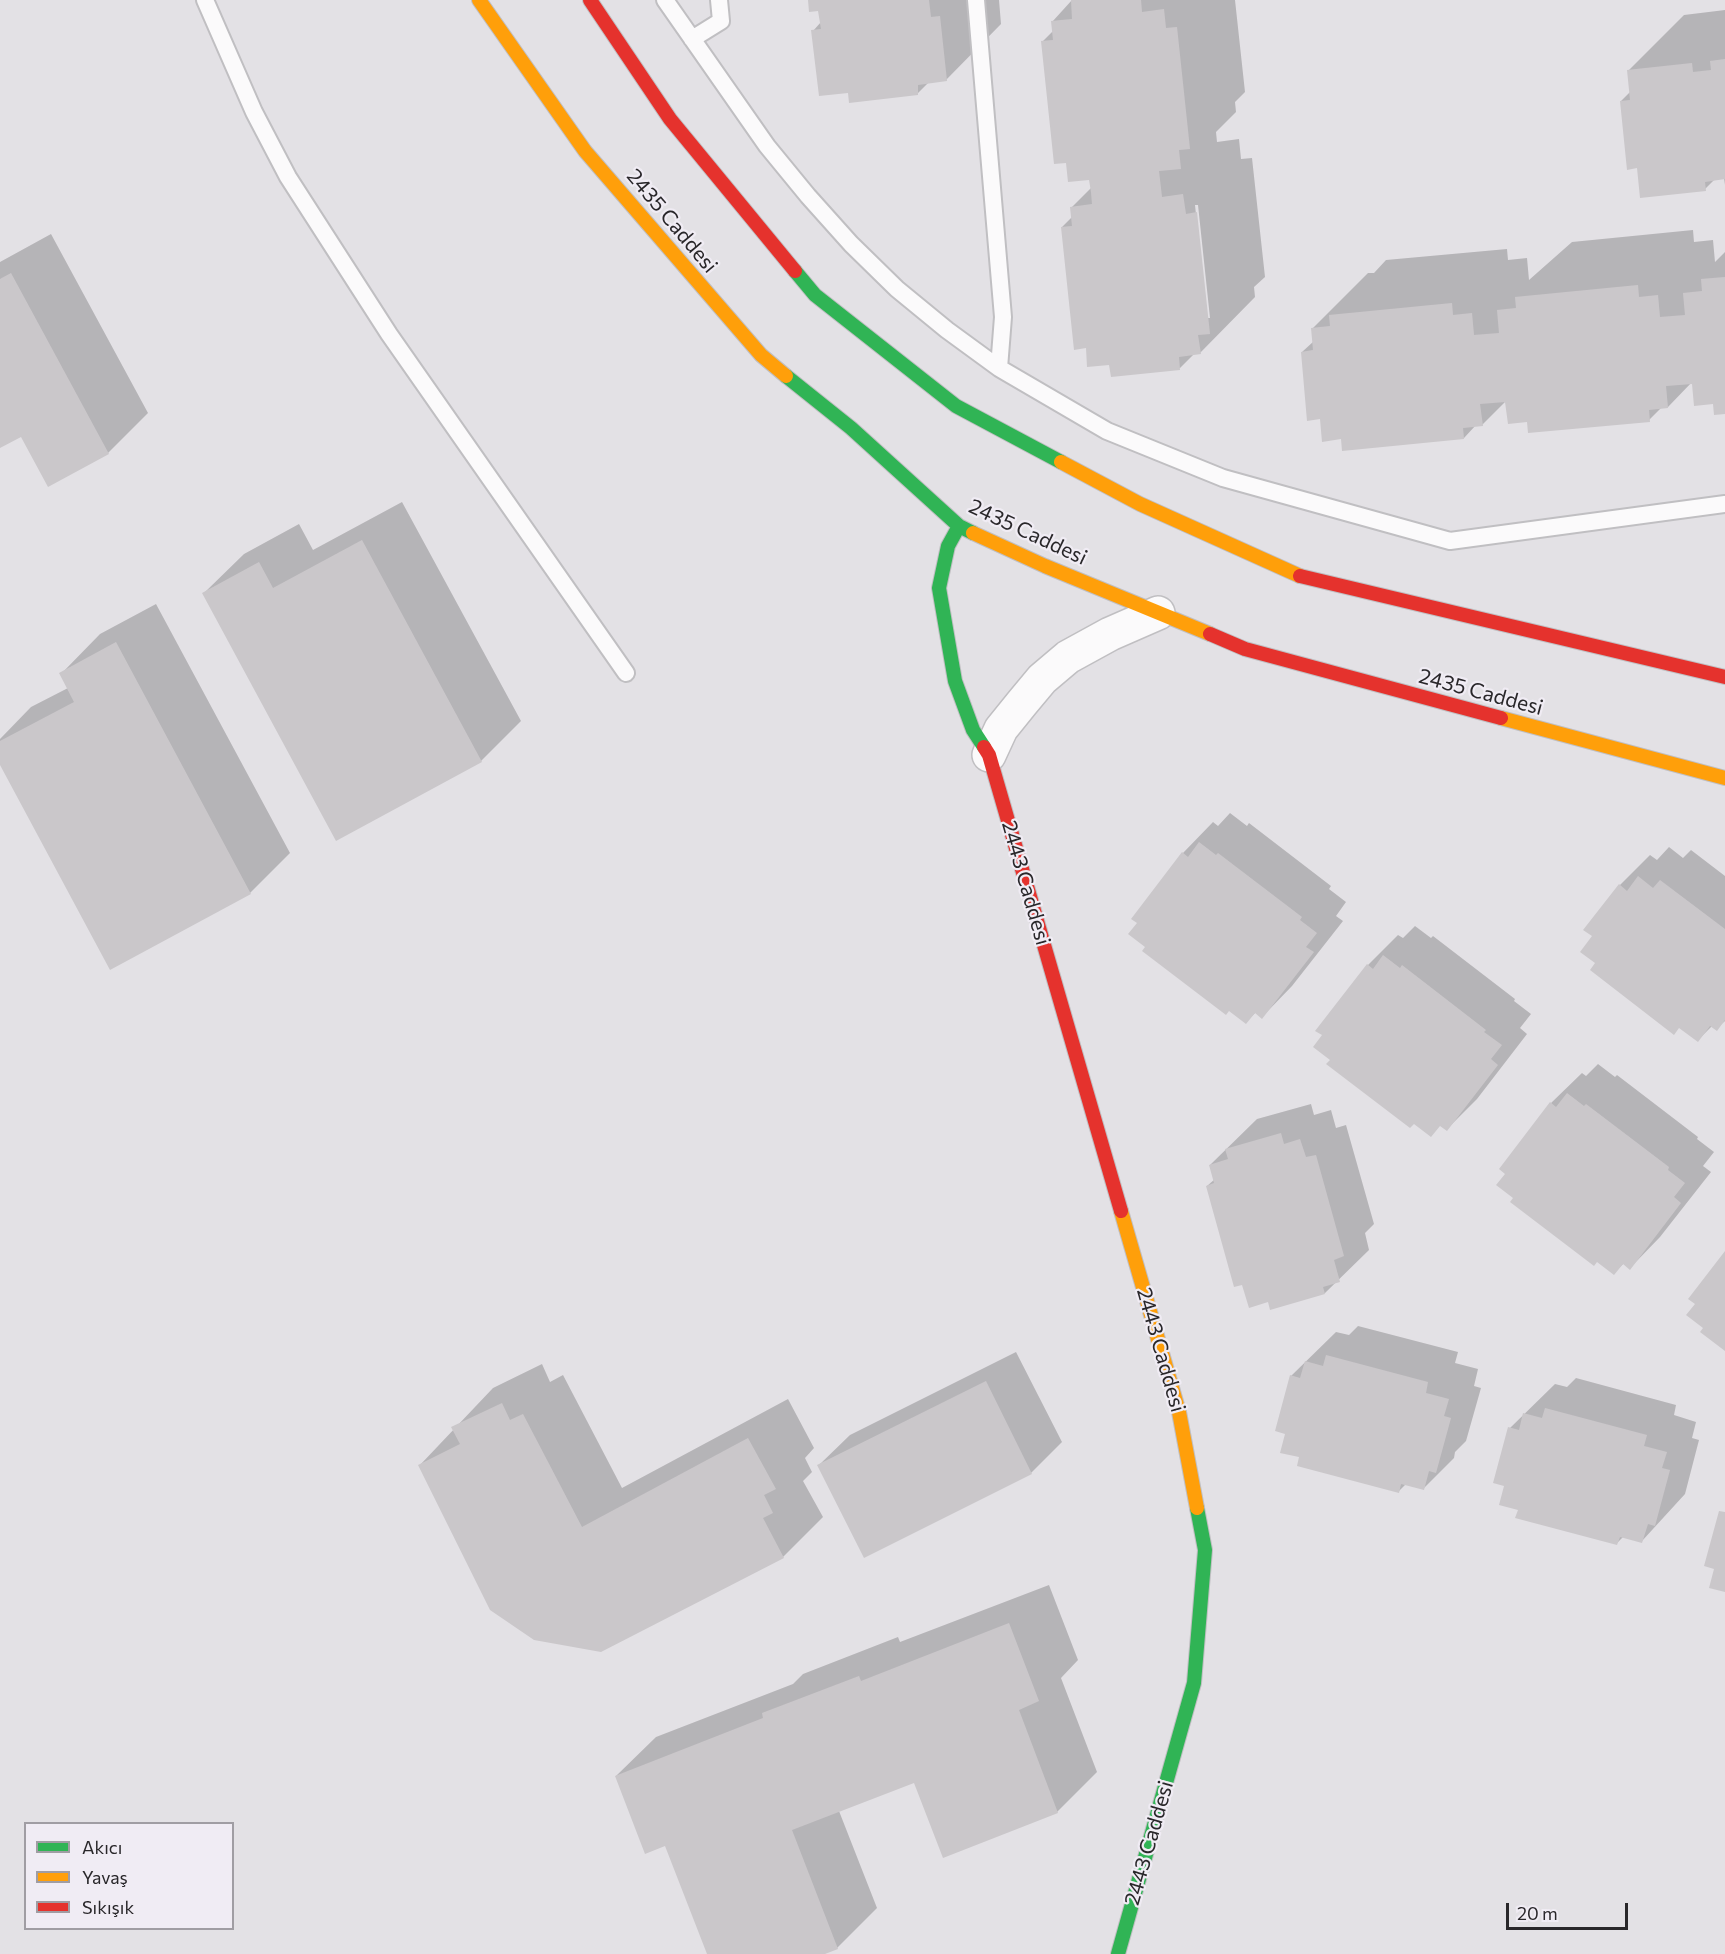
<!DOCTYPE html>
<html>
<head>
<meta charset="utf-8">
<style>
  body { margin:0 }
  #map { position:relative; width:1725px; height:1954px; overflow:hidden; background:#e3e1e5; font-family:Commissioner,sans-serif }
  canvas { display:block }
  .legend { position:absolute; left:24px; top:1822px; width:210px; height:108px; box-sizing:border-box; background:#f0ecf4; border:2px solid #a09da3; margin:0; padding:8px 10px; list-style:none; font-size:18px; color:#29272a }
  .legend li { display:flex; align-items:center; gap:12px; height:30px }
  .legend b { width:30px; border:2px solid #a09da3 }
  .scale { position:absolute; left:1506px; top:1903px; width:122px; height:27px; box-sizing:border-box; border:3px solid #29272a; border-top:0; padding-left:8px; font-size:18px; line-height:21px; white-space:nowrap; color:#29272a; -webkit-text-stroke:4px #f0ecf4; paint-order:stroke }
</style>
</head>
<body>
<div id="map">
<canvas width="1725" height="1954"></canvas>
<ul class="legend">
<li><b style="height:8px;background:#30b455"></b>Akıcı</li>
<li><b style="height:8px;background:#ff9f0a"></b>Yavaş</li>
<li><b style="height:8px;background:#e5322d"></b>Sıkışık</li>
</ul>
<div class="scale">20 m</div>
</div>
<script>
const ctx = document.querySelector('canvas').getContext('2d');
ctx.lineJoin = 'round';
function fill(path, color) { ctx.fillStyle = color; ctx.fill(path, 'evenodd'); }
const shape = rows => new Path2D(rows.map(r => 'M' + r).join(''));
function trace(path, color, width, dash) { ctx.strokeStyle = color; ctx.lineWidth = width; ctx.lineCap = dash ? 'butt' : 'round'; ctx.setLineDash(dash || []); ctx.stroke(path); }
function write(font, color, halo, rows, align = 'center') {
  ctx.font = font + ' Commissioner,sans-serif'; ctx.lineWidth = 4.5; ctx.setLineDash([]); ctx.textBaseline = 'middle'; ctx.strokeStyle = halo; ctx.fillStyle = color; for (const [text, x, y, turn = 0] of rows) {
    ctx.save(); ctx.translate(x, y); ctx.rotate((+turn || 0) * Math.PI / 180); ctx.textAlign = isNaN(turn) ? turn : align; if (halo) ctx.strokeText(text, 0, 0); ctx.fillText(text, 0, 0); ctx.restore();
  }
}
const shadow = shape([
  [810,0,999,0,1001,24,946,80,929,82,918,93,849,91,813,31,821,22,820,10],
  [1072,0,1235,0,1245,92,1235,102,1236,112,1216,132,1217,142,1239,139,1241,159,1252,158,1265,277,1254,287,1255,297,1200,353,1194,354,1180,368,1110,363,1087,347,1062,227,1073,216,1072,207,1092,187,1091,178,1067,161,1042,42,1053,31,1052,22],
  [1195,205,1198,205,1210,318,1207,318],
  [1725,10,1725,185,1724,178,1715,179,1705,189,1638,167,1621,101,1630,92,1628,71,1684,15],
  [1693,230,1694,242,1713,240,1715,262,1725,252,1725,413,1693,381,1668,407,1662,407,1649,420,1528,420,1507,400,1482,425,1476,425,1464,438,1342,438,1302,352,1314,341,1312,329,1368,273,1374,273,1386,260,1507,249,1508,260,1527,258,1529,280,1572,242],
  [51,234,148,413,108,453,21,435,0,447,0,262],
  [402,502,521,721,481,761,204,593,244,554,299,524,313,550],
  [156,604,290,853,250,893,111,968,0,762,0,739,31,707,68,688,61,674,100,634],
  [1230,813,1247,826,1249,823,1331,886,1329,889,1346,902,1336,916,1343,921,1292,986,1262,1017,1256,1012,1246,1022,1148,947,1139,923,1133,918,1183,853,1213,822,1218,826],
  [1669,847,1683,858,1691,850,1725,876,1725,1021,1716,1029,1712,1026,1698,1040,1598,963,1594,935,1620,885,1650,855,1657,860],
  [1415,926,1431,938,1433,936,1515,999,1514,1001,1531,1014,1520,1028,1527,1034,1477,1099,1447,1129,1332,1059,1368,965,1398,935,1403,938],
  [1598,1064,1615,1077,1617,1075,1698,1137,1697,1139,1714,1152,1703,1166,1711,1172,1660,1237,1630,1268,1624,1263,1614,1273,1551,1103,1582,1073,1586,1076],
  [1311,1104,1314,1115,1331,1110,1336,1128,1346,1125,1374,1224,1365,1233,1369,1250,1325,1293,1269,1301,1207,1186,1215,1179,1210,1165,1257,1119],
  [1358,1326,1458,1352,1455,1363,1478,1369,1474,1386,1481,1388,1466,1441,1455,1452,1454,1458,1423,1489,1406,1484,1398,1492,1301,1456,1287,1433,1291,1376,1336,1332,1349,1335],
  [1016,1352,1062,1442,1031,1473,865,1556,819,1465,850,1435],
  [542,1364,550,1382,563,1375,622,1488,788,1399,814,1448,805,1458,812,1472,803,1481,823,1517,783,1557,601,1650,420,1465,493,1388],
  [1576,1378,1676,1405,1674,1415,1696,1422,1692,1438,1699,1440,1685,1494,1642,1541,1624,1536,1617,1543,1519,1509,1505,1484,1510,1428,1555,1384,1567,1387],
  [1049,1585,1078,1660,1061,1678,1097,1772,1057,1812,915,1781,839,1811,877,1908,837,1948,821,1954,708,1954,666,1844,616,1776,656,1737,793,1684,803,1674,898,1637,900,1642]
]);
const building = shape([
  [808,0,929,0,931,17,940,16,947,81,918,85,918,95,849,103,848,93,819,96,811,30,821,29,818,11,809,12],
  [1071,0,1141,0,1142,12,1164,9,1166,28,1177,27,1190,149,1179,150,1181,169,1159,171,1162,197,1183,194,1186,214,1197,212,1210,334,1198,335,1201,354,1179,357,1180,370,1111,377,1109,365,1087,367,1086,348,1074,350,1061,227,1072,226,1070,207,1092,204,1091,192,1089,180,1068,182,1066,163,1054,164,1041,41,1053,40,1051,21,1072,19],
  [1725,59,1725,179,1705,182,1706,191,1640,198,1637,168,1627,170,1620,101,1630,100,1627,70,1692,63,1693,72,1711,70,1710,61],
  [11,273,109,454,48,487,21,437,0,448,0,279],
  [1725,277,1725,414,1714,415,1713,404,1694,406,1692,384,1666,386,1668,408,1649,410,1650,422,1528,433,1527,422,1508,424,1505,402,1480,404,1483,426,1463,428,1464,439,1342,451,1341,439,1322,442,1320,419,1307,421,1301,352,1313,350,1311,328,1330,326,1329,315,1452,303,1453,315,1472,313,1474,335,1499,333,1497,310,1516,308,1515,297,1638,285,1639,297,1658,295,1660,317,1685,315,1683,293,1702,291,1701,279],
  [362,540,482,762,336,841,202,593,259,562,273,588],
  [116,642,251,894,110,970,0,765,0,741,74,702,59,673],
  [1199,842,1216,855,1218,853,1302,917,1300,920,1317,933,1306,947,1314,952,1262,1019,1255,1013,1246,1024,1229,1011,1226,1015,1142,951,1145,947,1128,934,1137,923,1131,919,1182,852,1188,857],
  [1638,876,1653,888,1660,880,1725,929,1725,1020,1717,1031,1710,1026,1698,1042,1679,1028,1674,1035,1590,970,1595,963,1580,952,1592,936,1583,930,1619,884,1627,891],
  [1383,955,1400,968,1402,965,1486,1030,1484,1032,1502,1045,1491,1059,1498,1065,1447,1131,1440,1126,1431,1137,1414,1124,1410,1128,1326,1064,1330,1060,1313,1047,1322,1035,1315,1031,1367,964,1373,969],
  [1567,1093,1584,1106,1586,1104,1669,1167,1668,1170,1685,1183,1674,1197,1681,1203,1630,1270,1623,1264,1614,1275,1597,1262,1594,1266,1510,1202,1513,1198,1496,1185,1505,1174,1499,1169,1550,1102,1556,1107],
  [1281,1133,1284,1144,1300,1139,1306,1157,1316,1155,1344,1256,1334,1260,1340,1282,1323,1287,1325,1294,1270,1310,1268,1302,1249,1308,1242,1285,1234,1287,1206,1186,1214,1183,1209,1165,1228,1159,1225,1149],
  [1725,1251,1725,1351,1700,1332,1703,1328,1686,1315,1695,1304,1688,1299],
  [1326,1355,1428,1382,1426,1393,1449,1399,1444,1416,1451,1418,1436,1473,1429,1471,1424,1490,1401,1484,1399,1493,1297,1466,1299,1457,1280,1453,1285,1434,1275,1431,1290,1375,1300,1378,1305,1361,1323,1366],
  [986,1381,1032,1474,864,1558,817,1465],
  [502,1403,510,1420,523,1414,582,1527,748,1438,776,1489,764,1495,773,1513,763,1518,784,1558,601,1652,534,1640,490,1610,418,1465,460,1444,451,1427],
  [1545,1408,1647,1435,1644,1446,1667,1452,1662,1468,1670,1470,1655,1526,1648,1524,1642,1543,1620,1537,1617,1545,1515,1518,1518,1510,1499,1505,1504,1486,1493,1483,1508,1427,1519,1430,1523,1413,1542,1418],
  [1719,1511,1725,1512,1725,1592,1709,1588,1714,1569,1704,1566],
  [1009,1623,1039,1701,1019,1710,1058,1813,943,1858,914,1783,792,1830,838,1949,825,1954,707,1954,665,1846,645,1854,615,1776,763,1718,762,1713,859,1676,861,1681]
]);
const lane = shape([
  [205,0,254,112,288,177,389,334,626,673],
  [665,0,767,146,808,196,851,244,897,289,947,330,999,368,1107,431,1223,478,1450,541,1725,504],
  [976,0,1003,317,999,368],
  [692,39,721,21,719,0]
]);
const street = shape([
  [989,755,1001,729,1022,703,1042,679,1068,657,1110,634,1158,613]
]);
const fast = shape([
  [795,271,815,295,956,406,1061,462],
  [786,376,851,428,959,526,973,533],
  [959,526,948,546,939,588,955,681,973,730,984,747],
  [1118,1954,1194,1683,1205,1550,1197,1508]
]);
const slow = shape([
  [479,0,585,151,761,355,786,376],
  [1061,462,1140,504,1300,576],
  [973,533,1045,566,1210,634],
  [1501,718,1725,778],
  [1121,1211,1179,1412,1197,1508]
]);
const jam = shape([
  [590,0,670,119,795,271],
  [1300,576,1725,677],
  [1210,634,1245,649,1501,718],
  [984,747,989,755,1121,1211]
]);
const streetNames = [
  ["2435 Caddesi",672,221,50],
  ["2435 Caddesi",1028,532,25],
  ["2435 Caddesi",1481,692,15],
  ["2443 Caddesi",1026,883,74],
  ["2443 Caddesi",1161,1350,74],
  ["2443 Caddesi",1149,1843,-74]
];
fill(shadow, '#0003');
fill(building, '#cac7ca');
trace(lane, '#c0bfc2', 20);
trace(street, '#c0bfc2', 36);
trace(fast, '#c0bfc2', 16);
trace(slow, '#c0bfc2', 16);
trace(jam, '#c0bfc2', 16);
trace(lane, '#fbfafb', 16);
trace(street, '#fbfafb', 33);
trace(fast, '#30b455', 14);
trace(slow, '#ff9f0a', 14);
trace(jam, '#e5322d', 14);
write('21px', '#29272a', '#f0ecf4', streetNames);
</script>
</body>
</html>
